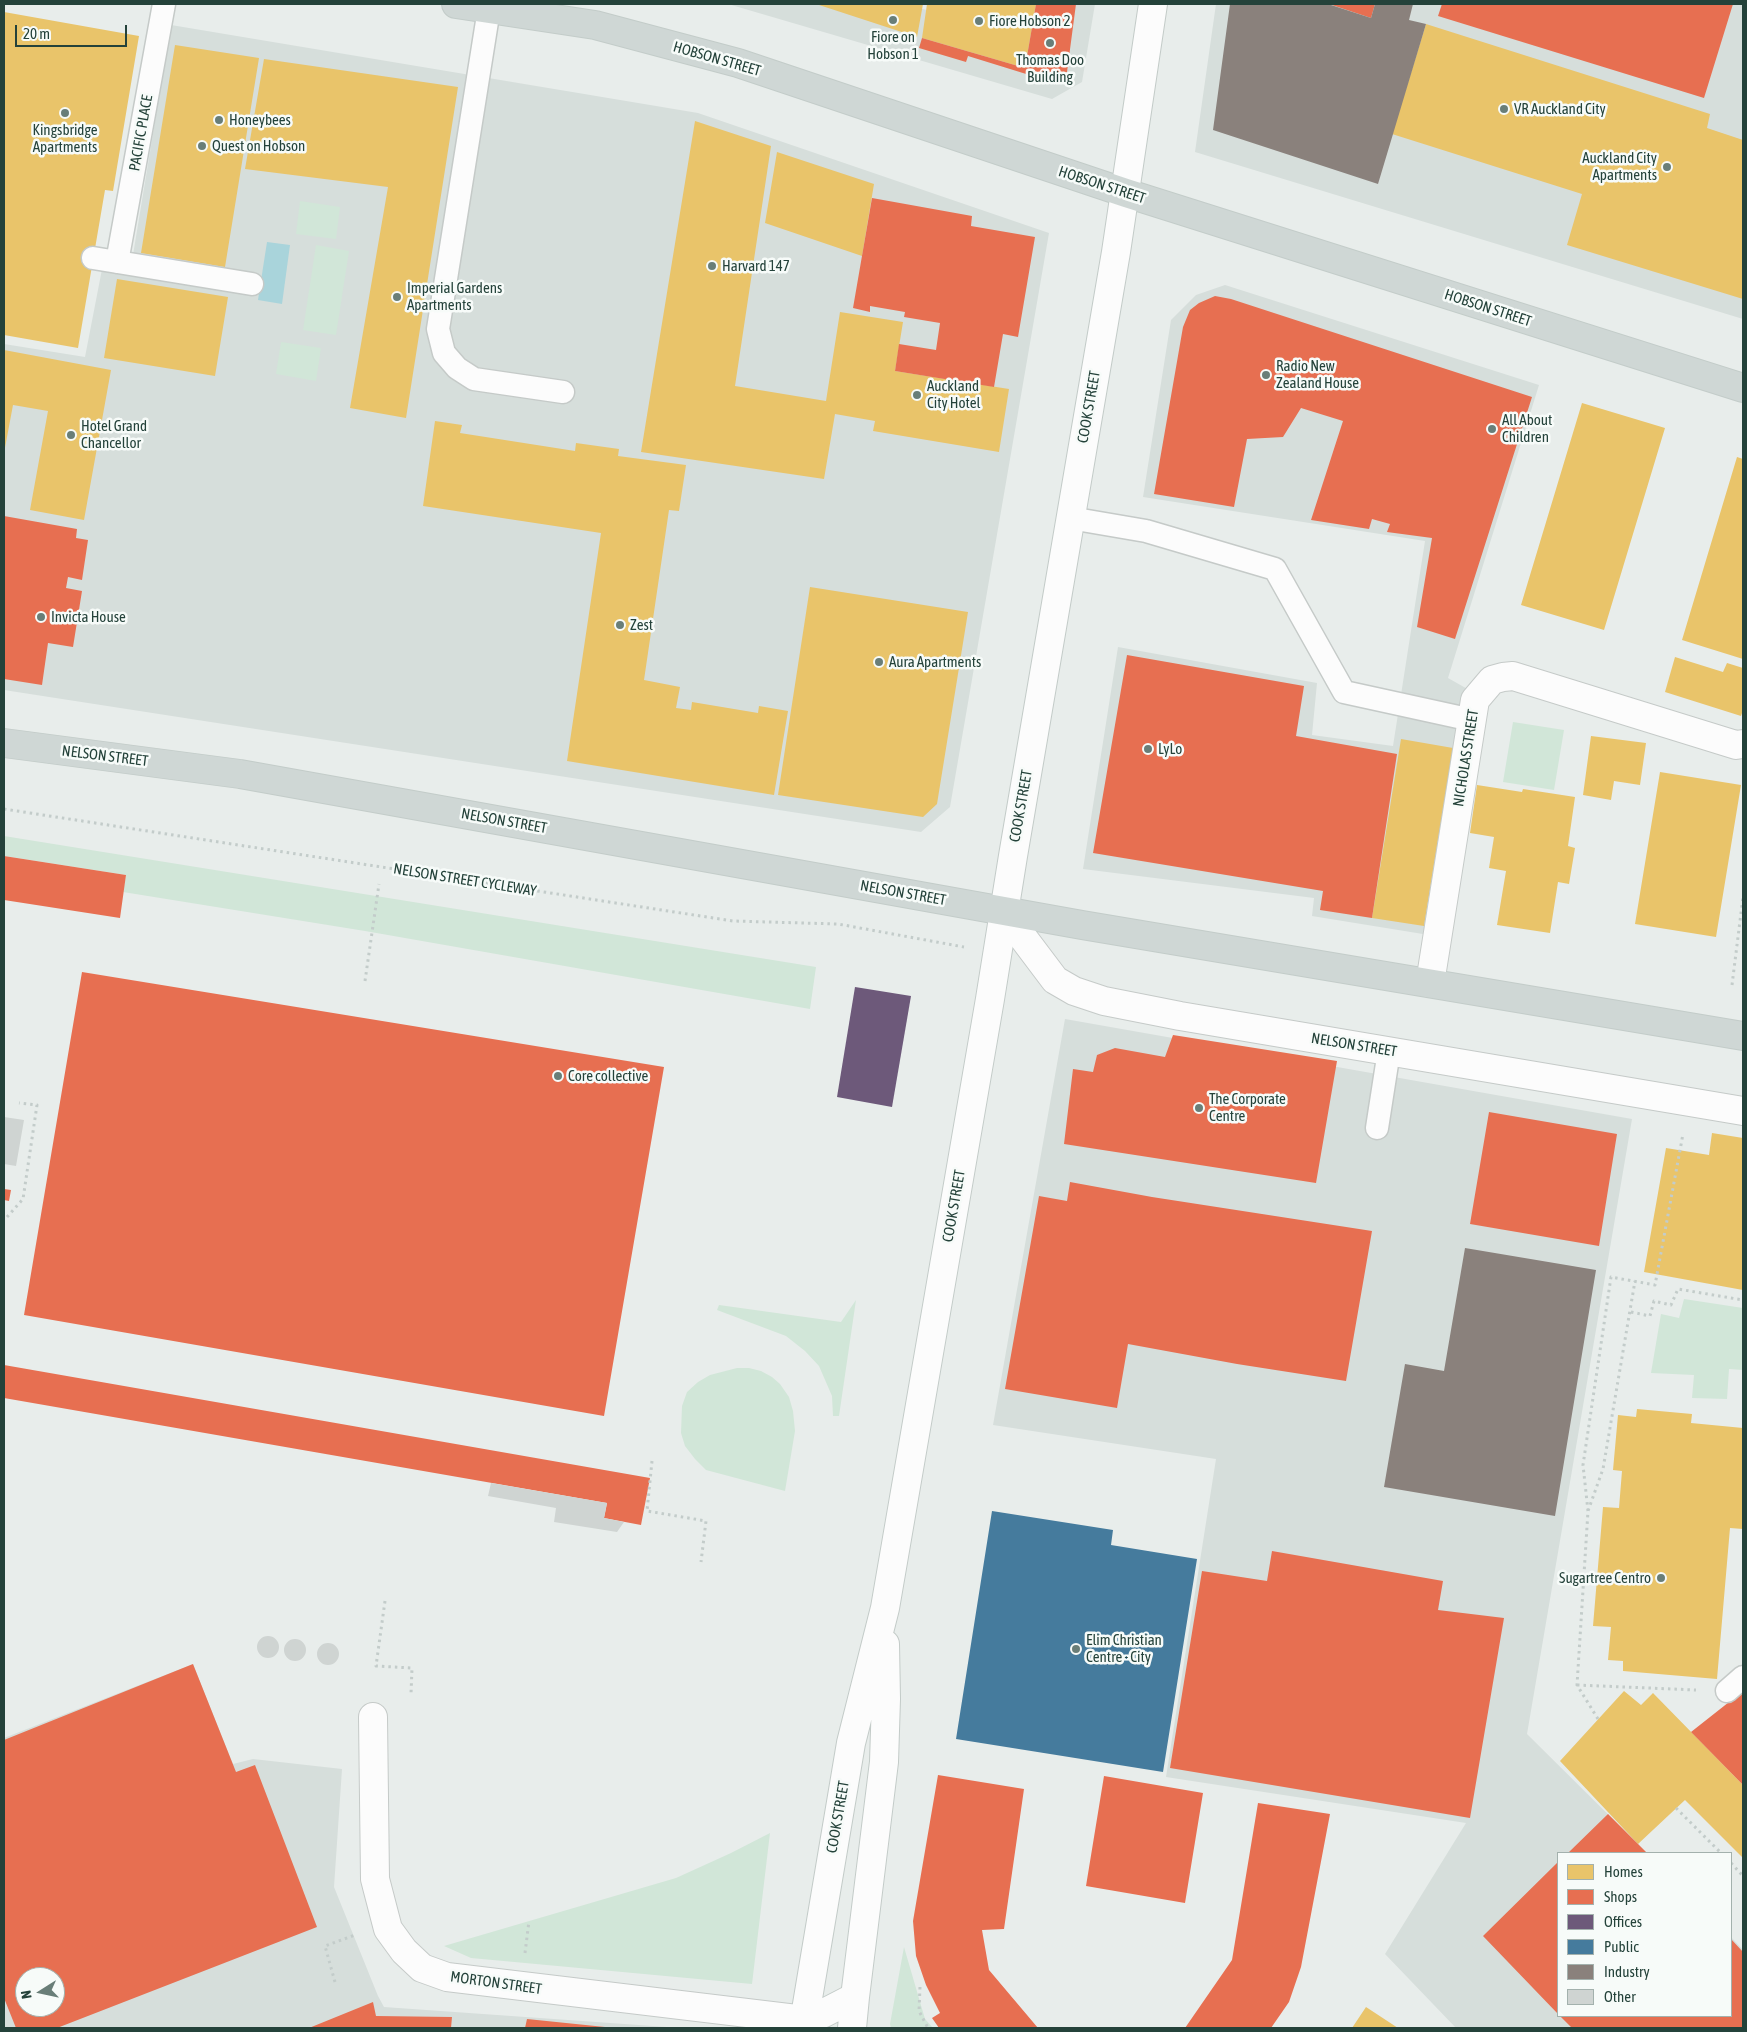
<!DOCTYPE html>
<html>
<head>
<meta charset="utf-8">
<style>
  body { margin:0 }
  #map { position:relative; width:1747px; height:2032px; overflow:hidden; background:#e8edeb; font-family:"Asap Condensed",sans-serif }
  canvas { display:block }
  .frame { position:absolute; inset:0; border:5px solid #24423a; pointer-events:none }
  .legend { position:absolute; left:1557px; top:1852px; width:175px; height:165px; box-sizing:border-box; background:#f7fbf9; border:1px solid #a3b1ad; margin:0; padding:6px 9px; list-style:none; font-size:15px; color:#24423a }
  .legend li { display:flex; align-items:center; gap:10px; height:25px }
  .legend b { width:25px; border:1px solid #a3b1ad }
  .north { position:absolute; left:15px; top:1967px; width:50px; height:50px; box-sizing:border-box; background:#f7fbf9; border:1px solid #a3b1ad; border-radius:50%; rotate:260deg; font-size:14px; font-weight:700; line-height:20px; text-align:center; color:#24423a }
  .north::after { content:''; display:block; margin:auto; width:18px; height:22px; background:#697e78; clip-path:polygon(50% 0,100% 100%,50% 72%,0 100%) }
  .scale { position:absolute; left:15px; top:25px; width:112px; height:22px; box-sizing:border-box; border:2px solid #24423a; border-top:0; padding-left:6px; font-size:15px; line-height:18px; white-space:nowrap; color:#24423a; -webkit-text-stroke:4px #f7fbf9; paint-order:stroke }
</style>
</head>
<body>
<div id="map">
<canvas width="1747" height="2032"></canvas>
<div class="frame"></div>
<ul class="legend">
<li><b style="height:14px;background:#e9c46a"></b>Homes</li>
<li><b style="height:14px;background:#e76f51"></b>Shops</li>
<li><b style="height:14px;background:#6d597a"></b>Offices</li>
<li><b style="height:14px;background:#457b9d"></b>Public</li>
<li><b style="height:14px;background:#8a817c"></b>Industry</li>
<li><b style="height:14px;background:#cfd4d2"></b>Other</li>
</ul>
<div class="north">N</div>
<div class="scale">20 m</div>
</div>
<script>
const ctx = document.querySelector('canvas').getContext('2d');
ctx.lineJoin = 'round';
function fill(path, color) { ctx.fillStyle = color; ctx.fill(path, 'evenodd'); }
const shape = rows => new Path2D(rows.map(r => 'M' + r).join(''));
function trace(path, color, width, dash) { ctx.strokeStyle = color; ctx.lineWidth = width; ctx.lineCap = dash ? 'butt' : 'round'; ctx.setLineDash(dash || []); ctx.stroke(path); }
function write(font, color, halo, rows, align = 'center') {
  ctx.font = font + ' "Asap Condensed",sans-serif'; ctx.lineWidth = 5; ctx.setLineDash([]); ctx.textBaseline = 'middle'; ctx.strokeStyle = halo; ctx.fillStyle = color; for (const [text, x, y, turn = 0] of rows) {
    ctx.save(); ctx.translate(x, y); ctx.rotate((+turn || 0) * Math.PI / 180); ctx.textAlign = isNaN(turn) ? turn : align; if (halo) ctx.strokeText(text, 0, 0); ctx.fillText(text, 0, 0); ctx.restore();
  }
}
const built = shape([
  [728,4,901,4,1025,33,1030,4,1095,4,1082,82,1052,99],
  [1216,4,1743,4,1743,319,1195,152],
  [171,25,698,113,1049,233,950,807,921,832,4,690,4,344,85,357,103,264,131,267],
  [1225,285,1539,385,1448,678,1471,691,1429,935,1312,916,1314,898,1083,869,1118,647,1317,683,1312,735,1393,746,1425,541,1143,497,1171,320,1196,295],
  [1065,1019,1632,1119,1527,1734,1647,1853,1558,1853,1558,2016,1731,2016,1731,1937,1743,1950,1743,2028,1456,2028,1385,1954,1466,1823,1166,1777,1216,1459,993,1425],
  [193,1664,233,1764,253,1759,342,1769,334,1887,378,1996,384,2007,681,2028,4,2028,4,1738],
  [25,1977,55,1977,55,2007,25,2007]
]);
const green = shape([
  [300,201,340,207,336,239,296,234],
  [316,245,349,251,336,335,303,330],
  [281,342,321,348,316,381,276,374],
  [1513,722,1564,730,1554,790,1503,782],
  [4,836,816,967,810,1009,365,931,123,892,126,875,4,856],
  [1684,1299,1743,1308,1743,1370,1729,1369,1727,1399,1692,1398,1694,1375,1651,1373,1661,1314,1679,1318],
  [856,1300,839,1416,833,1416,832,1396,819,1366,805,1351,786,1336,717,1310,719,1305,841,1322],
  [737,1368,749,1368,761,1371,772,1377,780,1384,789,1397,793,1411,795,1431,785,1491,706,1470,695,1459,685,1446,681,1433,682,1406,687,1392,698,1382,710,1375],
  [770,1833,752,1984,471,1958,444,1946,676,1878,731,1853],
  [904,1947,925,2019,933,2028,891,2028,890,2024]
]);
const water = shape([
  [267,242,290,245,282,304,258,300]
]);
const homes = shape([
  [816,4,923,4,917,37],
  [927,4,1036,4,1025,68,922,38],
  [4,12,139,36,113,191,105,190,78,348,4,335],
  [1426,24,1710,114,1707,128,1743,140,1743,299,1567,245,1582,194,1392,134],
  [175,45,259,58,225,267,141,253],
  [264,59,458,87,406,418,350,408,388,187,245,169],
  [695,121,771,146,735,386,826,401,840,312,903,322,895,371,1009,389,999,452,873,431,875,421,835,414,824,479,641,452],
  [777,152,874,184,862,256,765,223],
  [117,279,228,297,215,376,104,358],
  [4,350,111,370,84,520,30,510,48,411,13,405,4,453],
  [1582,403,1665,428,1604,630,1521,605],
  [435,421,462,425,460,433,575,451,576,443,619,449,618,456,686,465,679,511,669,510,644,680,680,687,676,708,691,710,692,702,758,713,759,706,788,711,774,795,567,761,601,533,423,506],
  [1737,457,1743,459,1743,659,1682,640],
  [810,587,968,612,937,804,923,817,778,795],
  [1675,657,1723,672,1727,663,1743,668,1743,710,1741,716,1665,692],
  [1591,736,1646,743,1640,785,1614,781,1611,800,1583,795],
  [1401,739,1453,748,1424,926,1372,918],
  [1660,772,1741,785,1716,937,1635,924],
  [1477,785,1522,792,1523,789,1575,797,1568,846,1575,848,1569,884,1558,882,1550,933,1497,925,1506,871,1489,868,1494,837,1470,833],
  [1712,1133,1743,1138,1743,1290,1644,1272,1666,1148,1709,1155],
  [1637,1409,1692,1414,1691,1423,1743,1428,1743,1529,1730,1528,1717,1679,1623,1671,1623,1661,1608,1660,1611,1627,1593,1626,1603,1507,1619,1508,1622,1471,1613,1470,1618,1415,1636,1417],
  [1624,1691,1641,1705,1653,1693,1743,1785,1743,1858,1685,1800,1638,1844,1560,1761],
  [1366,2007,1398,2028,1352,2028]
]);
const shops = shape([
  [1036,4,1076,4,1067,72,1052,82,968,56,966,62,919,48,922,38,1025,68],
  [1329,4,1375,4,1371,18],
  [1442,4,1733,4,1704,98,1438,16],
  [872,198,972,216,971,226,1035,237,1018,337,1003,334,994,387,895,371,899,344,936,350,940,323,904,317,905,312,870,306,870,312,853,308],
  [1215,296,1231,299,1532,397,1455,639,1417,627,1432,538,1387,532,1390,524,1372,519,1369,529,1311,520,1343,421,1301,408,1283,437,1247,439,1234,507,1154,494,1183,327,1190,310,1199,303],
  [4,516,77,529,76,538,88,540,82,580,68,577,66,588,82,591,73,647,48,643,42,685,4,679],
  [1127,655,1304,686,1296,736,1397,754,1372,918,1320,910,1323,891,1093,853],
  [4,856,126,875,120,918,4,900],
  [82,972,664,1067,604,1416,24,1315],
  [1173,1035,1337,1061,1316,1183,1064,1144,1073,1069,1093,1072,1097,1055,1115,1048,1165,1057],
  [1489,1112,1617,1134,1599,1246,1470,1224],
  [1070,1182,1152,1197,1372,1231,1346,1381,1237,1364,1128,1344,1117,1408,1005,1389,1039,1196,1067,1201],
  [4,1189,11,1190,9,1201,4,1200],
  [4,1365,650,1478,641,1525,604,1518,607,1503,4,1398],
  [1272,1551,1443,1581,1438,1610,1504,1618,1470,1818,1170,1768,1202,1571,1267,1581],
  [193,1664,236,1772,255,1765,317,1927,57,2028,16,2028,4,1998,4,1740],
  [25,1977,55,1977,55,2007,25,2007],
  [1743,1691,1743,1785,1691,1732],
  [938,1775,1024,1789,1004,1929,982,1930,989,1970,1038,2028,939,2028,932,2018,940,2013,926,1985,916,1956,913,1921],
  [1104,1776,1203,1793,1185,1903,1086,1886],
  [1258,1803,1330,1814,1301,1967,1289,2002,1271,2028,1185,2028,1232,1960],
  [1608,1814,1647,1853,1568,1853],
  [1558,1862,1558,2014,1483,1936],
  [1731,1939,1743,1952,1743,2028,1572,2028,1560,2016,1731,2016],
  [373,2002,376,2016,452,2017,451,2028,309,2028],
  [527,2019,605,2027,605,2028,525,2028]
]);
const offices = shape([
  [855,987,911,996,892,1107,837,1097]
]);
const public = shape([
  [992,1511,1113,1530,1111,1545,1197,1559,1163,1772,956,1739]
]);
const industry = shape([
  [1230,4,1328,4,1371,18,1375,4,1413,4,1409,20,1426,24,1378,184,1213,130],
  [1465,1248,1596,1270,1555,1516,1384,1487,1405,1364,1444,1371]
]);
const building = shape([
  [4,1117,24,1120,16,1166,4,1164],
  [491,1483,607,1503,604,1518,624,1522,617,1532,554,1522,556,1508,488,1496],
  '257 1647a11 11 0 1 1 22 0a11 11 0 1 1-22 0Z',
  '284 1650a11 11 0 1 1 22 0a11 11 0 1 1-22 0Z',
  '317 1654a11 11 0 1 1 22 0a11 11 0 1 1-22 0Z'
]);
const path = shape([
  [4,809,733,921,838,924,964,947],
  [365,981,379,884],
  [1732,985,1743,897],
  [7,1217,23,1199,37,1105,19,1103],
  [1631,1312,1650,1316,1654,1301,1671,1305,1678,1289,1743,1300],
  [652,1461,647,1511,706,1521,701,1562],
  [1588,1511,1583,1465,1611,1277,1655,1285,1683,1134],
  [385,1601,376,1666,412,1668,411,1694],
  [1577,1685,1696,1690],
  [1598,1719,1577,1685,1588,1511,1603,1469,1635,1281],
  [1676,1808,1721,1853],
  [1731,1863,1743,1876],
  [525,1953,529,1921],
  [335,1982,325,1946,355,1935],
  [920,1987,919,2011,928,2028]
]);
const service = shape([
  [489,9,438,329,444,353,457,368,474,379,563,392],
  [93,258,252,284],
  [117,262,164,4],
  [1070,518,1146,531,1275,569,1344,692,1472,720],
  [1377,1128,1389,1051],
  [1727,1691,1743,1677]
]);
const minor = shape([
  [1003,911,1055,980,1074,991,1104,1001,1180,1016,1743,1111],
  [1430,983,1475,700,1492,680,1503,677,1513,676,1736,745,1743,744],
  [373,1717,375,1879,388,1929,404,1951,422,1968,447,1977,805,2020]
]);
const secondary = shape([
  [805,2020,824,2013,855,1997],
  [803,2028,851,1743,885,1608,990,999,1013,856,1116,252,1153,4],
  [852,2028,855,1997,884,1762,886,1699,885,1644]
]);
const primary = shape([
  [456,4,595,25,738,63,1126,193,1743,388],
  [4,743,240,774,1082,925,1743,1036]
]);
const markers = [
  [893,20,5,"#697e78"],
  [979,21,5,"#697e78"],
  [1050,43,5,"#697e78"],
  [1504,109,5,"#697e78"],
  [65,113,5,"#697e78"],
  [219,120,5,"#697e78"],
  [202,146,5,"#697e78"],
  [1667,167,5,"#697e78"],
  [712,266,5,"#697e78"],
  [397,297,5,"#697e78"],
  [1266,375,5,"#697e78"],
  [917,395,5,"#697e78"],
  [1492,429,5,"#697e78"],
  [71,435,5,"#697e78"],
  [41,617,5,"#697e78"],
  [620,625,5,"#697e78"],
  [879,662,5,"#697e78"],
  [1148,749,5,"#697e78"],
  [558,1076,5,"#697e78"],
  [1199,1108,5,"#697e78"],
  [1661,1578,5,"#697e78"],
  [1076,1649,5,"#697e78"]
];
const poiNames = [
  ["Fiore Hobson 2",989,21],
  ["Fiore on",893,37,"center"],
  ["Hobson 1",893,54,"center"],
  ["Thomas Doo",1050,60,"center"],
  ["Building",1050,77,"center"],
  ["VR Auckland City",1514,109],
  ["Honeybees",229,120],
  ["Kingsbridge",65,130,"center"],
  ["Apartments",65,147,"center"],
  ["Quest on Hobson",212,146],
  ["Auckland City",1657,158,"right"],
  ["Apartments",1657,175,"right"],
  ["Harvard 147",722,266],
  ["Imperial Gardens",407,288],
  ["Apartments",407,305],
  ["Radio New",1276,366],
  ["Zealand House",1276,383],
  ["Auckland",927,386],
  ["City Hotel",927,403],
  ["All About",1502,420],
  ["Children",1502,437],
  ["Hotel Grand",81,426],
  ["Chancellor",81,443],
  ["Invicta House",51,617],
  ["Zest",630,625],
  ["Aura Apartments",889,662],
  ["LyLo",1158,749],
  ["Core collective",568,1076],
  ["The Corporate",1209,1099],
  ["Centre",1209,1116],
  ["Sugartree Centro",1651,1578,"right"],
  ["Elim Christian",1086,1640],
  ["Centre - City",1086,1657]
];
const streetNames = [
  ["HOBSON STREET",717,59,16],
  ["PACIFIC PLACE",141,133,-80],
  ["HOBSON STREET",1102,185,18],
  ["HOBSON STREET",1488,308,18],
  ["COOK STREET",1089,407,-80],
  ["NELSON STREET",105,756,7],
  ["NICHOLAS STREET",1466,758,-81],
  ["COOK STREET",1021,806,-80],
  ["NELSON STREET",504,821,10],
  ["NELSON STREET CYCLEWAY",465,880,9],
  ["NELSON STREET",903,893,10],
  ["NELSON STREET",1354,1045,9],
  ["COOK STREET",954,1206,-80],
  ["COOK STREET",838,1817,-80],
  ["MORTON STREET",496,1983,8]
];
fill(built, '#d6dedb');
fill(green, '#d1e6d8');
fill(water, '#a9d4db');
fill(homes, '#e9c46a');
fill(shops, '#e76f51');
fill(offices, '#6d597a');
fill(public, '#457b9d');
fill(industry, '#8a817c');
fill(building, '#cfd4d2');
trace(service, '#c5cac8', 25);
trace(minor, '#c5cac8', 30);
trace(secondary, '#c3cbc8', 30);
trace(primary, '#c3ccc9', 30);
trace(path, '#c3ccca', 3, [2.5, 4]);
trace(service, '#fcfcfc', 22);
trace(minor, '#fcfcfc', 28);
trace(secondary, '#fcfcfc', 28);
trace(primary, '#cfd7d5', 28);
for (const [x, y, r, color] of markers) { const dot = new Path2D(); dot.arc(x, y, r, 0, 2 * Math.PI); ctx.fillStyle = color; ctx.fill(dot); trace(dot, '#f7fbf9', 2); }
write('15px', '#24423a', '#f7fbf9', poiNames, 'left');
write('15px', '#24423a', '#f7fbf9', streetNames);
</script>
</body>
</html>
